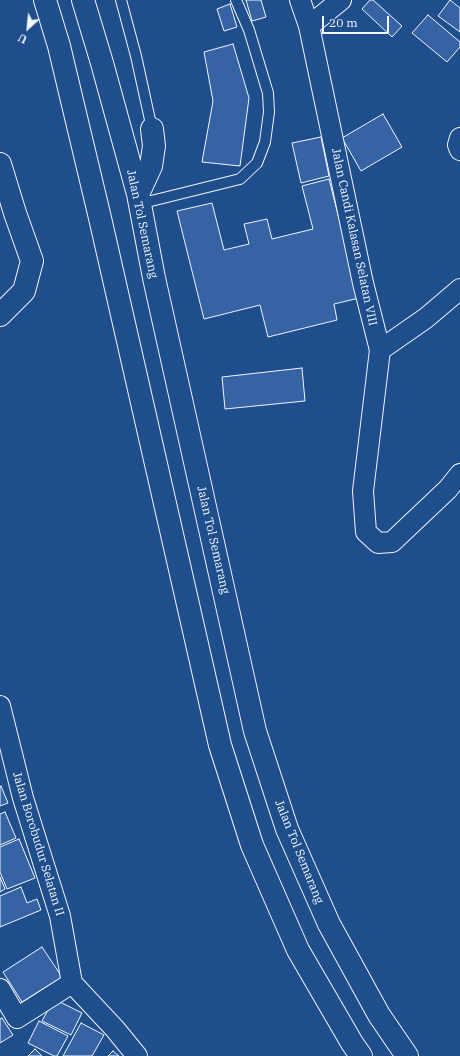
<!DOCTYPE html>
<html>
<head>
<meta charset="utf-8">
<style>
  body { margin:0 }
  #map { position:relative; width:460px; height:1056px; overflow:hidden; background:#1f4e8c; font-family:"IBM Plex Serif",serif }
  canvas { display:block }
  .north { position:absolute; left:8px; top:8px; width:40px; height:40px; -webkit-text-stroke:3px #1f4e8c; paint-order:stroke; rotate:207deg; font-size:11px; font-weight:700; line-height:16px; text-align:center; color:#f2f6ff }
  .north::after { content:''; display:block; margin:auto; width:14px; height:18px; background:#f2f6ff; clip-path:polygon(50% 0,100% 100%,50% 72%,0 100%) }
  .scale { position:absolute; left:322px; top:16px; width:67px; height:18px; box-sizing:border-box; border:2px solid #f2f6ff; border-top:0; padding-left:5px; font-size:12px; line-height:14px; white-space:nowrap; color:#f2f6ff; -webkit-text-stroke:3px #1f4e8c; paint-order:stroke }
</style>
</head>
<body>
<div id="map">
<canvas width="460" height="1056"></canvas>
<div class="north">U</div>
<div class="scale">20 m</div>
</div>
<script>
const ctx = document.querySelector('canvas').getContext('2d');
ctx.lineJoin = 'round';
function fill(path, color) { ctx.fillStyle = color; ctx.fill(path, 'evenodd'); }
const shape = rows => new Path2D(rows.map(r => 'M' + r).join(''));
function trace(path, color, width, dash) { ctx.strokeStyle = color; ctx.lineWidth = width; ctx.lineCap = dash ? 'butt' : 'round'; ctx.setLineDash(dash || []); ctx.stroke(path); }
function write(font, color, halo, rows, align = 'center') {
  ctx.font = font + ' "IBM Plex Serif",serif'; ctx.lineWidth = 3; ctx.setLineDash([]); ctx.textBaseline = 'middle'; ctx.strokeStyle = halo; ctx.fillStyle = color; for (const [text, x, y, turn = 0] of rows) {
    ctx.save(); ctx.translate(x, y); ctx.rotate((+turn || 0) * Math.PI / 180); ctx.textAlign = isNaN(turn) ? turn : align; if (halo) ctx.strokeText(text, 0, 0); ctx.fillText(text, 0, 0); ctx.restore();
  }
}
const building = shape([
  [246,0,261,0,266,17,252,21,246,0],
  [370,0,373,0,402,26,392,37,362,9,370,0],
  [450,0,460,8,460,32,438,16,450,0],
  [230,4,237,27,224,31,217,9,230,4],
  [428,15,460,42,460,47,447,62,412,33,428,15],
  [233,44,249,98,240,166,202,162,213,101,204,52,233,44],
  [383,114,402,147,361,171,342,138,383,114],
  [321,137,329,176,301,183,292,143,321,137],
  [329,179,359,298,334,304,337,320,268,337,260,305,204,319,177,211,212,203,224,250,249,244,244,224,267,219,272,239,313,229,302,186,329,179],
  [302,368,305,401,225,409,222,377,302,368],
  [1,786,8,803,0,806,0,787,1,786],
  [5,812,16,838,0,845,0,814,5,812],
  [19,839,35,878,7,889,0,872,0,847,19,839],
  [0,877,5,889,0,892,0,877],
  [21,887,27,903,37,899,41,910,0,927,0,896,21,887],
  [42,947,62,977,22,1002,3,972,42,947],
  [54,999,82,1013,71,1035,42,1021,54,999],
  [2,1018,13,1035,0,1043,0,1019,2,1018],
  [39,1021,68,1036,57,1056,54,1056,28,1043,39,1021],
  [81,1023,104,1035,92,1056,63,1056,81,1023],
  [35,1049,42,1056,28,1056,35,1049],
  [113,1051,119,1056,108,1056,113,1051]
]);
const lane = shape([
  [121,0,136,56,152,129],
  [139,204,240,179,257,163,265,142,269,112,268,93,249,30,236,0]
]);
const street = shape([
  [300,0,309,26,363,283,380,350,426,318,460,289],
  [309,26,341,0],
  [460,138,458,145,460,150],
  [380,350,363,491,366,532,378,543,392,542,448,489,460,474],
  [0,706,23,798,60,916,72,983],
  [72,983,115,1029,137,1056],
  [0,989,17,1018,72,983]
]);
const highway = shape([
  [45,0,59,46,100,218,220,745,252,845,298,950,352,1043,361,1056],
  [83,0,102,63,138,194,154,278,255,731,287,829,329,924,379,1015,407,1056],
  [0,164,15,213,32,261,24,291,0,315],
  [138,194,151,166,154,146,152,129]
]);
const streetNames = [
  ["Jalan Tol Semarang",142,224,78],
  ["Jalan Candi Kalasan Selatan VIII",354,237,78],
  ["Jalan Tol Semarang",213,540,77],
  ["Jalan Borobudur Selatan II",38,844,73],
  ["Jalan Tol Semarang",299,852,68]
];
fill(building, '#3563a3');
trace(building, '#f2f6ff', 1);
trace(lane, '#f2f6ff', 12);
trace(street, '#f2f6ff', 22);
trace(highway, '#f2f6ff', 24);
trace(lane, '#1f4e8c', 10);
trace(street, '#1f4e8c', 20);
trace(highway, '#1f4e8c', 22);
write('12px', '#f2f6ff', '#1f4e8c', streetNames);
</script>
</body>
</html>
